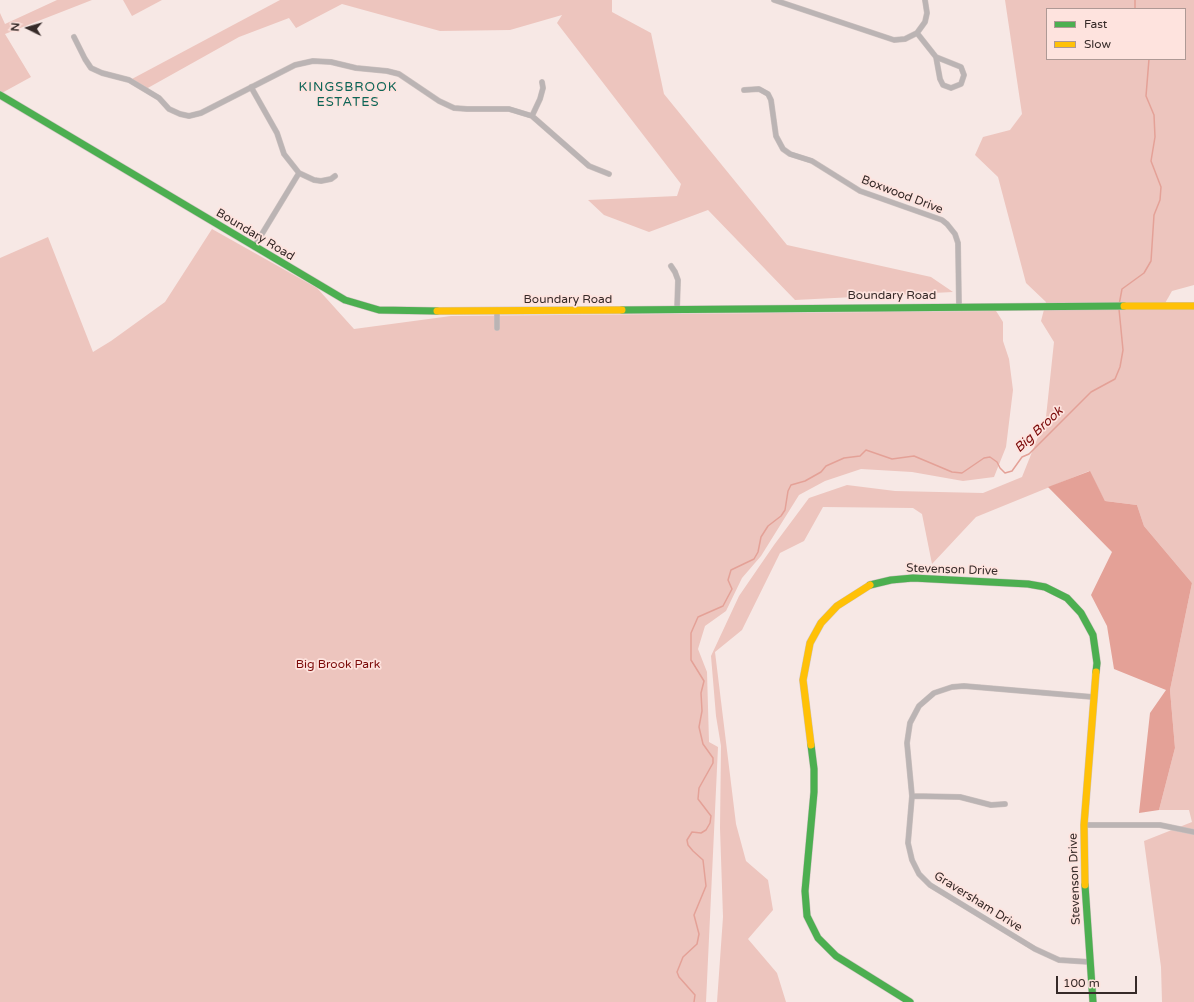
<!DOCTYPE html>
<html>
<head>
<meta charset="utf-8">
<style>
  body { margin:0 }
  #map { position:relative; width:1194px; height:1002px; overflow:hidden; background:#f7e8e5; font-family:"Varela Round",sans-serif }
  canvas { display:block }
  .legend { position:absolute; left:1046px; top:8px; width:140px; height:52px; box-sizing:border-box; background:#fee3de; border:1px solid #ae9995; margin:0; padding:5px 7px; list-style:none; font-size:12px; color:#362a28 }
  .legend li { display:flex; align-items:center; gap:8px; height:20px }
  .legend b { width:20px; border:1px solid #ae9995 }
  .north { position:absolute; left:8px; top:8px; width:40px; height:40px; -webkit-text-stroke:3px #fee3de; paint-order:stroke; rotate:275deg; font-size:11px; font-weight:700; line-height:16px; text-align:center; color:#362a28 }
  .north::after { content:''; display:block; margin:auto; width:14px; height:18px; background:#362a28; clip-path:polygon(50% 0,100% 100%,50% 72%,0 100%) }
  .scale { position:absolute; left:1056px; top:976px; width:81px; height:18px; box-sizing:border-box; border:2px solid #362a28; border-top:0; padding-left:5px; font-size:12px; line-height:14px; white-space:nowrap; color:#362a28; -webkit-text-stroke:3px #fee3de; paint-order:stroke }
</style>
</head>
<body>
<div id="map">
<canvas width="1194" height="1002"></canvas>
<ul class="legend">
<li><b style="height:5px;background:#4caf50"></b>Fast</li>
<li><b style="height:5px;background:#ffc107"></b>Slow</li>
</ul>
<div class="north">N</div>
<div class="scale">100 m</div>
</div>
<script>
const ctx = document.querySelector('canvas').getContext('2d');
ctx.lineJoin = 'round';
function fill(path, color) { ctx.fillStyle = color; ctx.fill(path, 'evenodd'); }
const shape = rows => new Path2D(rows.map(r => 'M' + r).join(''));
function trace(path, color, width, dash) { ctx.strokeStyle = color; ctx.lineWidth = width; ctx.lineCap = dash ? 'butt' : 'round'; ctx.setLineDash(dash || []); ctx.stroke(path); }
function write(font, color, halo, rows, align = 'center') {
  ctx.font = font + ' "Varela Round",sans-serif'; ctx.lineWidth = 3.5; ctx.setLineDash([]); ctx.textBaseline = 'middle'; ctx.strokeStyle = halo; ctx.fillStyle = color; for (const [text, x, y, turn = 0] of rows) {
    ctx.save(); ctx.translate(x, y); ctx.rotate((+turn || 0) * Math.PI / 180); ctx.textAlign = isNaN(turn) ? turn : align; if (halo) ctx.strokeText(text, 0, 0); ctx.fillText(text, 0, 0); ctx.restore();
  }
}
const green = shape([
  [57,0,92,0,5,34,31,77,0,94,0,13,5,24],
  [123,0,162,0,132,16],
  [280,0,612,0,612,12,651,33,664,94,787,245,931,277,953,292,795,300,708,210,649,232,604,215,588,200,677,196,681,184,557,23,562,15,510,30,440,31,342,4,296,28,289,18,239,37,146,89,130,80],
  [1005,0,1194,0,1194,285,1172,291,1164,305,1194,307,1194,1002,1162,1002,1161,967,1144,841,1192,822,1189,810,1159,810,1175,748,1170,690,1192,583,1144,526,1137,505,1105,501,1089,471,976,517,932,564,922,514,913,508,823,507,804,541,780,553,742,630,715,652,736,824,746,861,768,880,773,910,748,939,777,973,786,1002,717,1002,723,917,720,828,721,746,716,716,711,656,739,596,774,545,809,498,847,485,895,491,983,493,1022,477,1046,417,1054,342,1041,321,1046,302,1026,283,998,177,975,155,983,137,1010,130,1022,114],
  [1047,9,1185,9,1185,59,1047,59],
  [212,229,317,288,354,329,451,316,996,311,998,314,1003,322,1003,341,1009,359,1013,390,1006,447,994,477,963,481,912,472,861,469,825,481,799,495,761,556,742,578,726,611,705,626,698,649,707,672,709,742,718,747,706,1002,0,1002,0,258,48,237,93,352,111,341,165,302]
]);
const water = shape([
  [1090,471,1105,501,1137,505,1144,526,1192,583,1170,690,1175,748,1159,810,1139,813,1150,713,1166,690,1114,669,1107,626,1091,595,1112,552,1048,487]
]);
const stream = shape([
  [1135,0,1135,9],
  [1119,305,1122,289,1144,273,1151,261,1154,215,1160,200,1161,187,1151,161,1155,137,1154,115,1146,96,1149,59],
  [694,1002,695,995,679,977,677,972,683,957,697,944,699,934,694,915,706,886,703,860,693,851,688,845,687,840,692,832,701,833,706,830,710,823,711,816,698,799,699,788,713,763,713,758,703,744,699,727,702,711,701,693,704,681,691,660,691,633,698,617,723,606,732,589,728,580,731,570,754,559,758,552,761,537,768,526,781,516,785,510,788,491,791,485,805,481,821,472,826,466,844,458,860,456,866,450,892,459,914,456,952,472,962,473,984,458,990,457,997,462,1000,468,1005,473,1012,471,1022,457,1029,454,1091,392,1115,379,1120,367,1123,350,1119,309]
]);
const street = shape([
  [774,0,894,40,905,39,917,33,925,22,927,13,925,0],
  [917,33,936,57],
  [74,37,85,59,91,68,102,73,129,80,159,98,169,109,180,114,189,116,201,113,295,65,313,61,331,62,356,68,387,71,399,74,439,101,454,108,467,109,509,109,532,116,589,166,609,174],
  [936,57,961,67,964,75,961,84,951,88,943,85,940,79,936,57],
  [251,87,277,133,284,154,299,173,314,180,321,181,331,179,335,176],
  [744,90,759,89,768,94,771,100,776,136,783,149,790,154,812,161,860,191,942,220,947,224,955,234,958,243,959,307],
  [532,116,540,99,543,88,542,82],
  [254,247,299,173],
  [671,266,675,272,678,280,677,310],
  [497,311,497,328],
  [912,796,960,797,991,805,1005,804],
  [1084,825,1160,825,1194,832],
  [1090,962,1059,960,1035,949,930,885,919,874,912,860,908,843,912,796,907,743,910,723,919,706,934,693,952,687,964,686,1093,697]
]);
const fast = shape([
  [0,95,345,300,379,310,437,311],
  [622,310,1124,306],
  [870,585,891,580,913,578,1028,584,1045,587,1067,598,1081,613,1093,635,1097,663,1096,672],
  [811,745,814,769,814,792,805,891,807,916,818,938,836,956,910,1002],
  [1085,885,1093,1002]
]);
const slow = shape([
  [1124,306,1194,306],
  [437,311,622,310],
  [811,745,803,680,810,643,821,623,837,606,870,585],
  [1085,885,1084,825,1096,672]
]);
const streetNames = [
  ["Boxwood Drive",902,195,21],
  ["Boundary Road",255,235,31],
  ["Boundary Road",892,296],
  ["Boundary Road",568,300],
  ["Stevenson Drive",952,570,2],
  ["Stevenson Drive",1075,879,-92],
  ["Graversham Drive",978,902,32]
];
const parkNames = [
  ["Big Brook Park",338,665]
];
const neighbourhoodNames = [
  ["KINGSBROOK",348,88],
  ["ESTATES",348,103]
];
const waterNames = [
  ["Big Brook",1039,430,-43]
];
fill(green, '#edc5be');
fill(water, '#e4a197');
trace(stream, '#e4a197', 1.5);
trace(street, '#cfc3c1', 6);
trace(fast, '#cfc3c1', 8);
trace(slow, '#cfc3c1', 8);
trace(street, '#bbb4b4', 5);
trace(fast, '#4caf50', 7);
trace(slow, '#ffc107', 7);
write('12px', '#362a28', '#fee3de', streetNames);
write('12px', '#7a0908', '#fee3de', parkNames);
ctx.letterSpacing = '1px';
write('13px', '#0d6557', '#fee3de', neighbourhoodNames);
ctx.letterSpacing = '0px';
write('italic 13px', '#780706', '#fee3de', waterNames);
</script>
</body>
</html>
